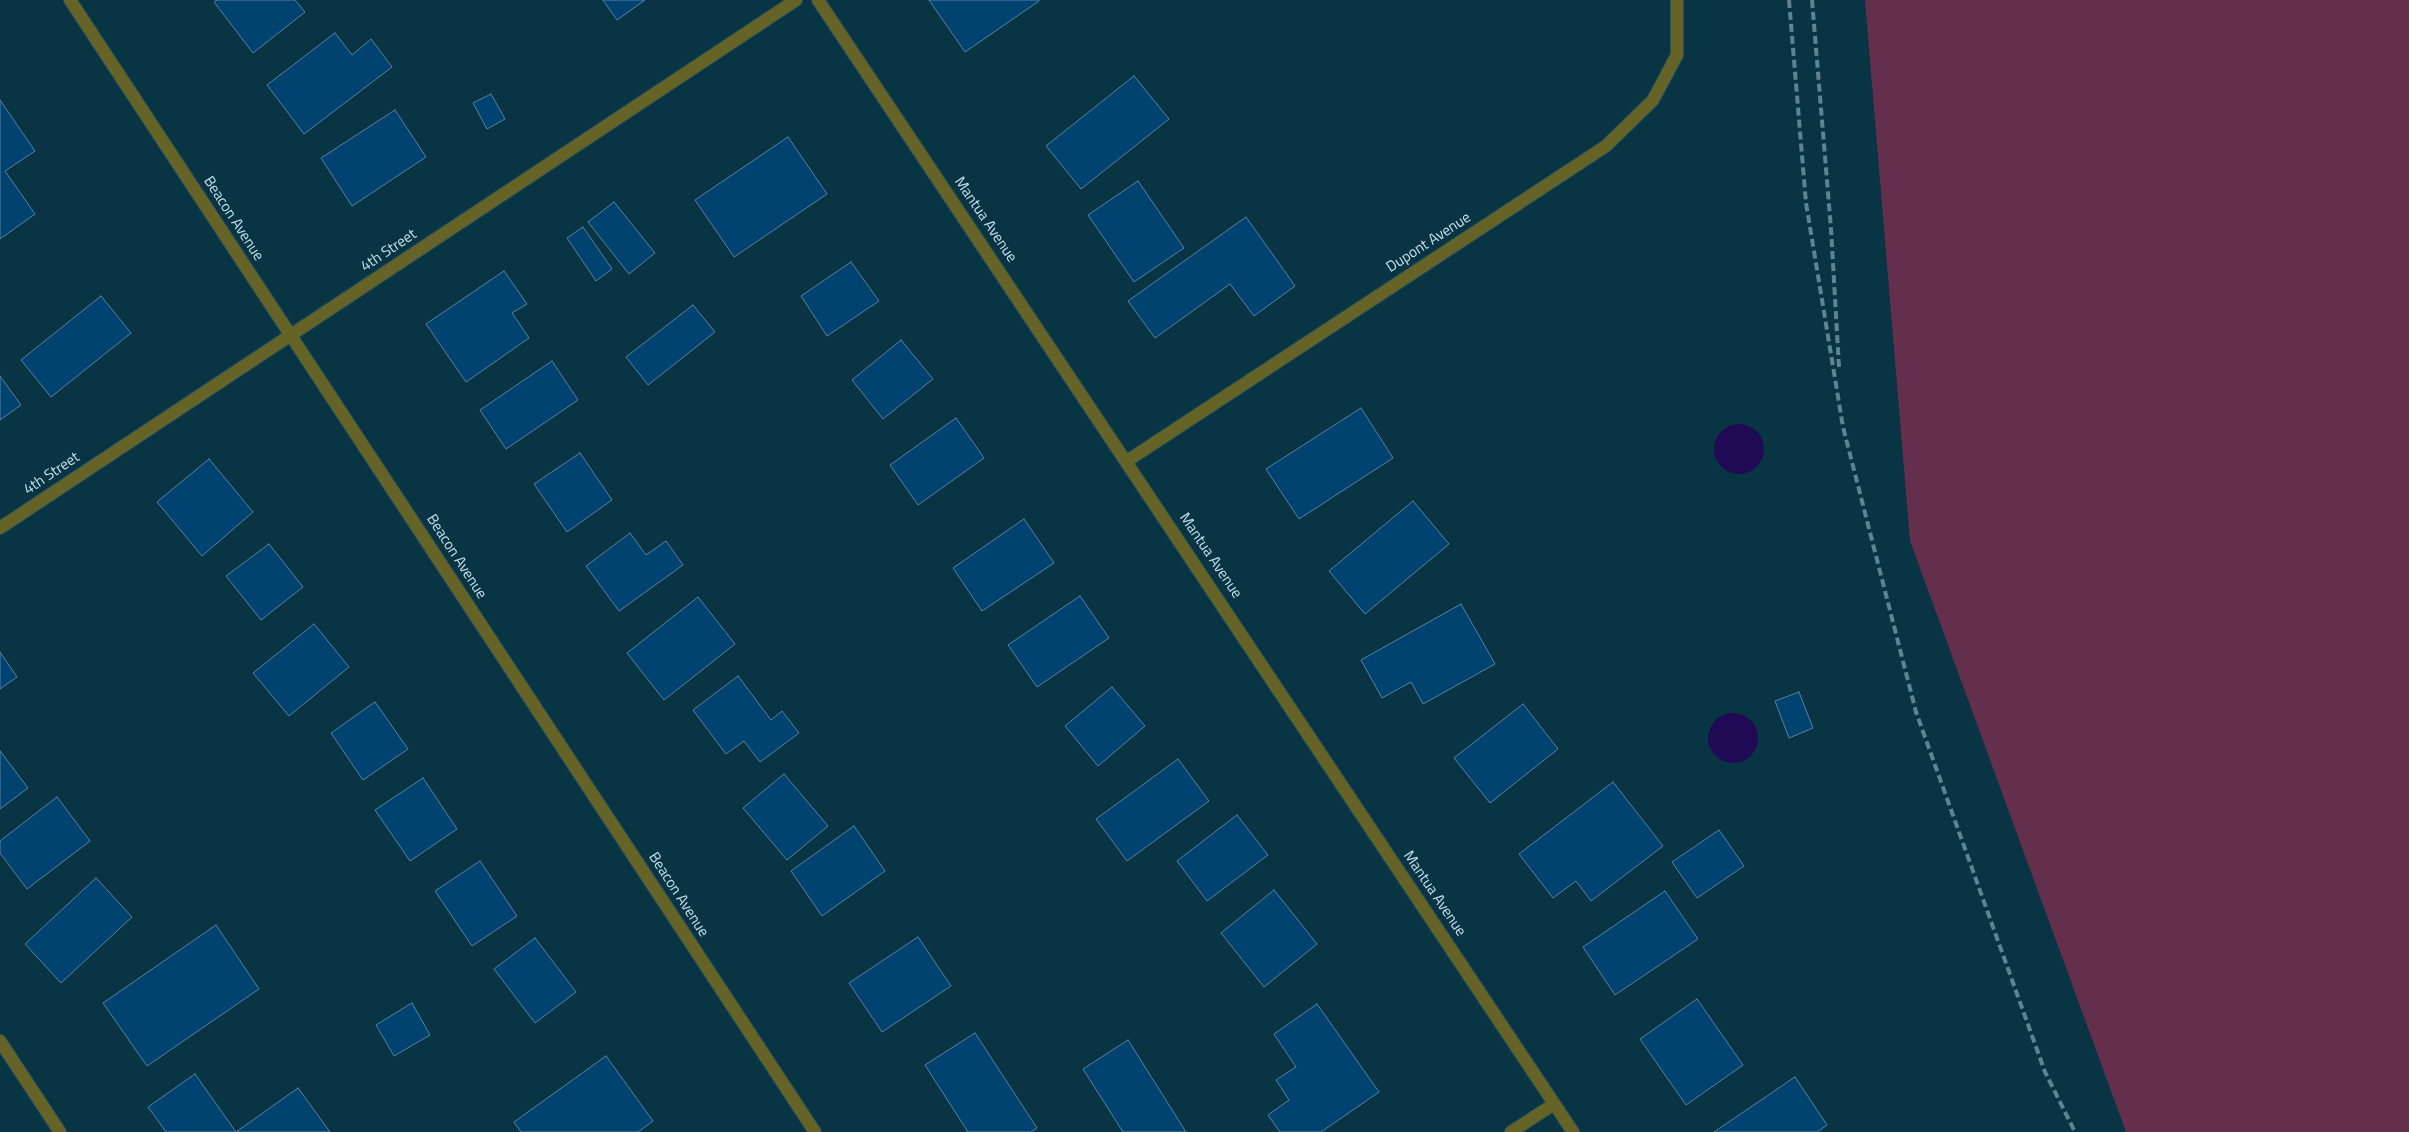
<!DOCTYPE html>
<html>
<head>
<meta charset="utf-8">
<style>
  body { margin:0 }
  canvas { display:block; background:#083443 }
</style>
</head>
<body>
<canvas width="2409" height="1132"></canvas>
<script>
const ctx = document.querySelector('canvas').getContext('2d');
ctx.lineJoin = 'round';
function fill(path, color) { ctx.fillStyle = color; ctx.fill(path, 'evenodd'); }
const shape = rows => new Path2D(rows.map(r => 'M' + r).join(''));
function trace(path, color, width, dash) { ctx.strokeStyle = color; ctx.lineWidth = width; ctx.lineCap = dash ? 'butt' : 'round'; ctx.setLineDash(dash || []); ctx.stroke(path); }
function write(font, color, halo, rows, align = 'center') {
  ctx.font = font + ' "Titillium Web",sans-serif'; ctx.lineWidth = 4.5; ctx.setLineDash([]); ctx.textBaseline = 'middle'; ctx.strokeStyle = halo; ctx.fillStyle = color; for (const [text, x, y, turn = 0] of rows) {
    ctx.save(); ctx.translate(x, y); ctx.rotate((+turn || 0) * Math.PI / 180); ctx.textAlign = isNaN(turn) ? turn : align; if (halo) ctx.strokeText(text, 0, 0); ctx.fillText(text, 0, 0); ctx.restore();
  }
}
const green = shape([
  [1865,0,2409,0,2409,1132,2126,1132,1910,541]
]);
const water = shape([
  '1714 449a25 25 0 1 1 50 0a25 25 0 1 1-50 0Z',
  '1708 738a25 25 0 1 1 50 0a25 25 0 1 1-50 0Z'
]);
const building = shape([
  [217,0,295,0,305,12,253,53,214,2,217,0],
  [603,0,645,0,617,20,603,0],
  [929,0,1039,0,1039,1,965,52,929,0],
  [335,33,352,55,371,39,392,67,304,134,267,85,335,33],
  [1134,76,1169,119,1081,189,1046,146,1134,76],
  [491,94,505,119,487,129,473,103,491,94],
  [0,100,35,151,5,171,35,214,0,239,0,100],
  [395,110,426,157,352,206,321,158,395,110],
  [788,137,827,194,734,257,695,200,788,137],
  [1138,181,1184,248,1134,282,1088,215,1138,181],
  [614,202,655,253,629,274,588,222,614,202],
  [1246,217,1295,286,1254,316,1230,284,1155,338,1128,301,1246,217],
  [583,227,612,269,596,281,567,238,583,227],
  [851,262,879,301,827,336,801,296,851,262],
  [504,271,527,304,512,313,529,338,466,382,426,324,504,271],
  [101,296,131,333,51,397,21,360,101,296],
  [693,305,715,332,648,385,626,357,693,305],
  [901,340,933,379,883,419,852,380,901,340],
  [552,361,578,400,506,449,480,410,552,361],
  [0,376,21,405,0,420,0,376],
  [1361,408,1393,458,1299,519,1266,469,1361,408],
  [956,418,984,458,918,505,890,465,956,418],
  [580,453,612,500,567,532,534,484,580,453],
  [209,459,253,512,202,556,157,502,209,459],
  [1413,501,1449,544,1365,614,1329,571,1413,501],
  [1024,519,1054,563,982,611,953,568,1024,519],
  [630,533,646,555,666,541,683,565,619,611,586,566,630,533],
  [269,544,303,587,261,620,226,576,269,544],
  [1080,596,1109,638,1037,687,1008,645,1080,596],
  [698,597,735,644,664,700,627,653,698,597],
  [1461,604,1495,664,1423,704,1411,682,1382,698,1361,660,1461,604],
  [314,624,349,667,289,716,253,673,314,624],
  [0,652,17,677,0,689,0,652],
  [738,676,771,720,782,711,799,733,760,762,744,741,726,754,693,710,738,676],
  [1112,687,1145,726,1098,766,1065,726,1112,687],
  [1799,692,1813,728,1789,738,1775,701,1799,692],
  [375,702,408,749,363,780,331,733,375,702],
  [1523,704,1558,749,1490,803,1454,758,1523,704],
  [0,751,28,788,0,809,0,751],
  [1178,759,1209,801,1127,861,1096,819,1178,759],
  [784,774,828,826,787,860,743,808,784,774],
  [423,778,457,829,410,861,375,810,423,778],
  [1613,782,1663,846,1591,901,1576,881,1553,898,1519,854,1613,782],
  [57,797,90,841,27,889,0,853,0,841,57,797],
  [1237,815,1268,855,1207,901,1177,861,1237,815],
  [854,826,885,871,822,916,791,871,854,826],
  [1719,830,1744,866,1697,898,1672,862,1719,830],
  [480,861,517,916,472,946,435,891,480,861],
  [96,878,132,917,61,983,25,944,96,878],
  [1274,890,1317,944,1264,987,1221,933,1274,890],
  [1665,891,1698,939,1615,995,1583,947,1665,891],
  [216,925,259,989,147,1066,103,1003,216,925],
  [918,937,951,986,882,1032,849,983,918,937],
  [535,938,576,992,535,1023,494,969,535,938],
  [1697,999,1743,1065,1686,1105,1640,1039,1697,999],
  [412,1003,430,1035,394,1056,376,1025,412,1003],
  [1317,1004,1379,1092,1321,1132,1280,1132,1268,1115,1289,1100,1276,1080,1296,1067,1274,1034,1317,1004],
  [975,1033,1037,1128,1031,1132,968,1132,925,1065,975,1033],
  [1128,1040,1186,1132,1123,1132,1083,1069,1128,1040],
  [606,1056,653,1121,638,1132,521,1132,514,1122,606,1056],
  [195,1074,236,1132,166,1132,148,1107,195,1074],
  [1795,1077,1827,1125,1817,1132,1714,1132,1795,1077],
  [298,1088,330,1132,236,1132,298,1088]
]);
const street = shape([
  [70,0,815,1132],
  [818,0,1573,1132],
  [1127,461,1606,146,1653,100,1677,55,1677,0],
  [0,528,796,0],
  [0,1041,60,1132],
  [1511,1132,1554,1104]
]);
const rail = shape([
  [1789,0,1806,203,1843,427,1916,712,2045,1072,2075,1132],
  [1812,0,1831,229,1839,367]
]);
const streetNames = [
  ["Beacon Avenue",233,219,57],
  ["Mantua Avenue",985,220,56],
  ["Dupont Avenue",1429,243,-33],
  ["4th Street",389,251,-34],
  ["4th Street",52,474,-34],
  ["Mantua Avenue",1210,556,56],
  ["Beacon Avenue",456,557,57],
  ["Mantua Avenue",1434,894,56],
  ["Beacon Avenue",678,895,57]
];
fill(green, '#632f4d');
fill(water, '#200a55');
fill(building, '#004370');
trace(building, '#5b80a1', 1);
trace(street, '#26505e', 14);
trace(street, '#666326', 12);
trace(rail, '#5f8391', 4, [8, 4]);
write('15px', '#c5e0ec', '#083443', streetNames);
</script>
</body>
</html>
